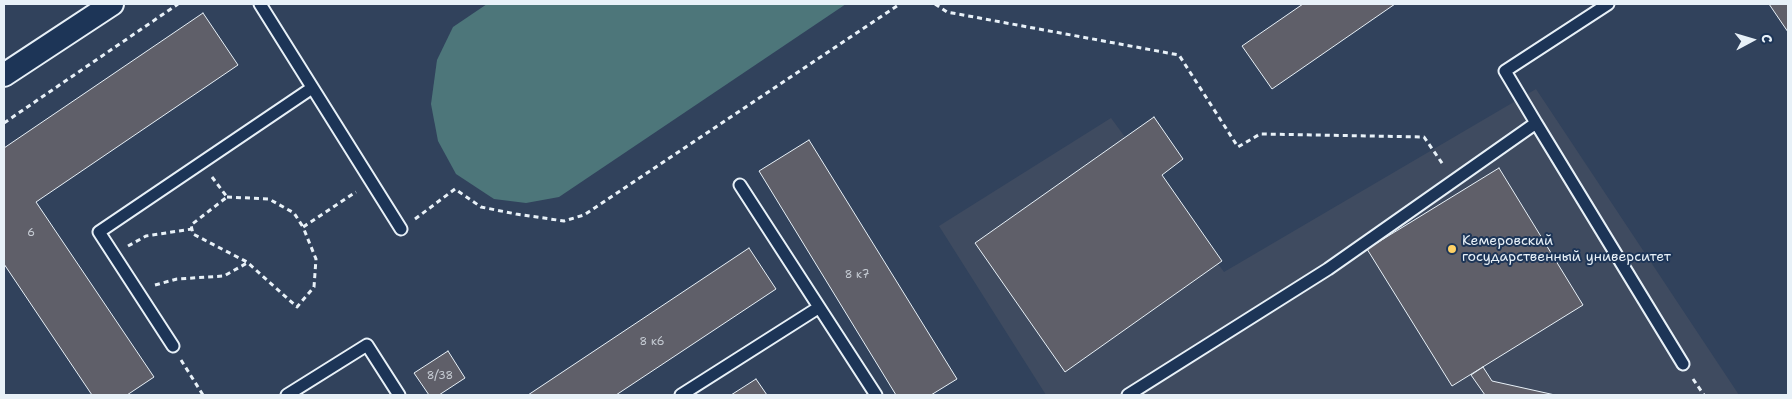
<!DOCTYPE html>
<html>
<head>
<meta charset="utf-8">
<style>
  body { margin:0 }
  #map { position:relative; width:1792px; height:399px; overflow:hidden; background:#31425c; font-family:"Shantell Sans",sans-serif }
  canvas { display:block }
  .frame { position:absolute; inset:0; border:5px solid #e8f1f8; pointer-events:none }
  .north { position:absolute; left:1727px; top:15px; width:50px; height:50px; -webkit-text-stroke:4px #1d3557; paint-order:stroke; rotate:84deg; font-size:14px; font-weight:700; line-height:20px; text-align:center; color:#e8f1f8 }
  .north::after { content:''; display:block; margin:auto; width:18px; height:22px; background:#e8f1f8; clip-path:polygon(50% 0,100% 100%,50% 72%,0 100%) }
</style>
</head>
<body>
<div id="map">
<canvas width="1792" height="399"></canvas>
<div class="frame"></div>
<div class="north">С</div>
</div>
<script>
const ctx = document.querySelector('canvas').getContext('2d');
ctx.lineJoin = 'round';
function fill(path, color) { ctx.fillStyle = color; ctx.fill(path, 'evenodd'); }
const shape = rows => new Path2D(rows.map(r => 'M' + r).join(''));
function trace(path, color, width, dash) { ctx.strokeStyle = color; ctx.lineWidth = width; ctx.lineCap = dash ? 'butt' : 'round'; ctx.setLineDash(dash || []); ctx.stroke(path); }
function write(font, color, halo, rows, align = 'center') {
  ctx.font = font + ' "Shantell Sans",sans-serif'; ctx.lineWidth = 4; ctx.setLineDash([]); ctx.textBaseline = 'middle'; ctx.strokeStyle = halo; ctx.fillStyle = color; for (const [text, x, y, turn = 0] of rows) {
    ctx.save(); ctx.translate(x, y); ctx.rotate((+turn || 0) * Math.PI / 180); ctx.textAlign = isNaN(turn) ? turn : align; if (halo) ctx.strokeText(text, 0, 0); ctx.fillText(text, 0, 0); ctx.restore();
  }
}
const built = shape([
  [1536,89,1739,395,1046,395,939,226,1111,118,1224,272]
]);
const green = shape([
  [487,4,846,4,559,197,526,203,494,199,456,174,438,141,431,104,437,60,453,27]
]);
const building = shape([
  [1303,4,1395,4,1272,89,1242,46,1303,4],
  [1769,4,1788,4,1788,32,1769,4],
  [203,13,238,65,36,202,154,377,127,395,92,395,4,264,4,148,203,13],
  [1154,117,1183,159,1162,175,1222,261,1065,372,975,243,1154,117],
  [809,140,957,379,931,395,896,395,759,171,809,140],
  [1499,168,1583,305,1452,386,1367,249,1499,168],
  [749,248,776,289,616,395,528,395,749,248],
  [448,351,465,378,439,395,429,395,414,373,448,351],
  [1483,367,1492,381,1555,395,1485,395,1471,375,1483,367],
  [756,379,767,395,731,395,756,379]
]);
const path = shape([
  [935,4,947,12,1179,55,1238,147,1260,134,1424,137,1444,166],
  [4,123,178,4],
  [212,177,227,197,191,225,193,234,247,262,297,307,314,287,316,259,303,227,356,192],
  [227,197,269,199,294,213,303,227],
  [415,219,455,189,481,207,516,214,564,221,584,215,900,4],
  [128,246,146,236,192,229],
  [155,285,177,279,224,276,247,263],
  [181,360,203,395],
  [1693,379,1704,395]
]);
const service = shape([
  [260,4,401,229],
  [1536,123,1683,364],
  [740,185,876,395],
  [173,346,99,232,312,88],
  [287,395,367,345,399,395],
  [681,395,818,308],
  [1128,395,1328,269,1536,123,1505,71,1608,4]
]);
const minor = shape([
  [4,75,112,4]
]);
const markers = [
  [1452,249,5,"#ffd166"]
];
const numberNames = [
  ["6",31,233],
  ["8 к7",857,275],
  ["8 к6",652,342],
  ["8/38",440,376]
];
const poiNames = [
  ["Кемеровский",1462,241],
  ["государственный университет",1462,257]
];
fill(built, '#3f4b60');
fill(green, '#4d767a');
fill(building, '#5f5f69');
trace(building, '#e8f1f8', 1);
trace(service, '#e8f1f8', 15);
trace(minor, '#e8f1f8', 26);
trace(path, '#e8f1f8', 3, [5, 4]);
trace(service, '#1d3557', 11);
trace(minor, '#1d3557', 22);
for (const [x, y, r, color] of markers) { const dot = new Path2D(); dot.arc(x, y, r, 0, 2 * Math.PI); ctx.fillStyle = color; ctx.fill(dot); trace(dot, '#1d3557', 2); }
write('11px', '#c6ccd4', null, numberNames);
write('14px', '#e8f1f8', '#1d3557', poiNames, 'left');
</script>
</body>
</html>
